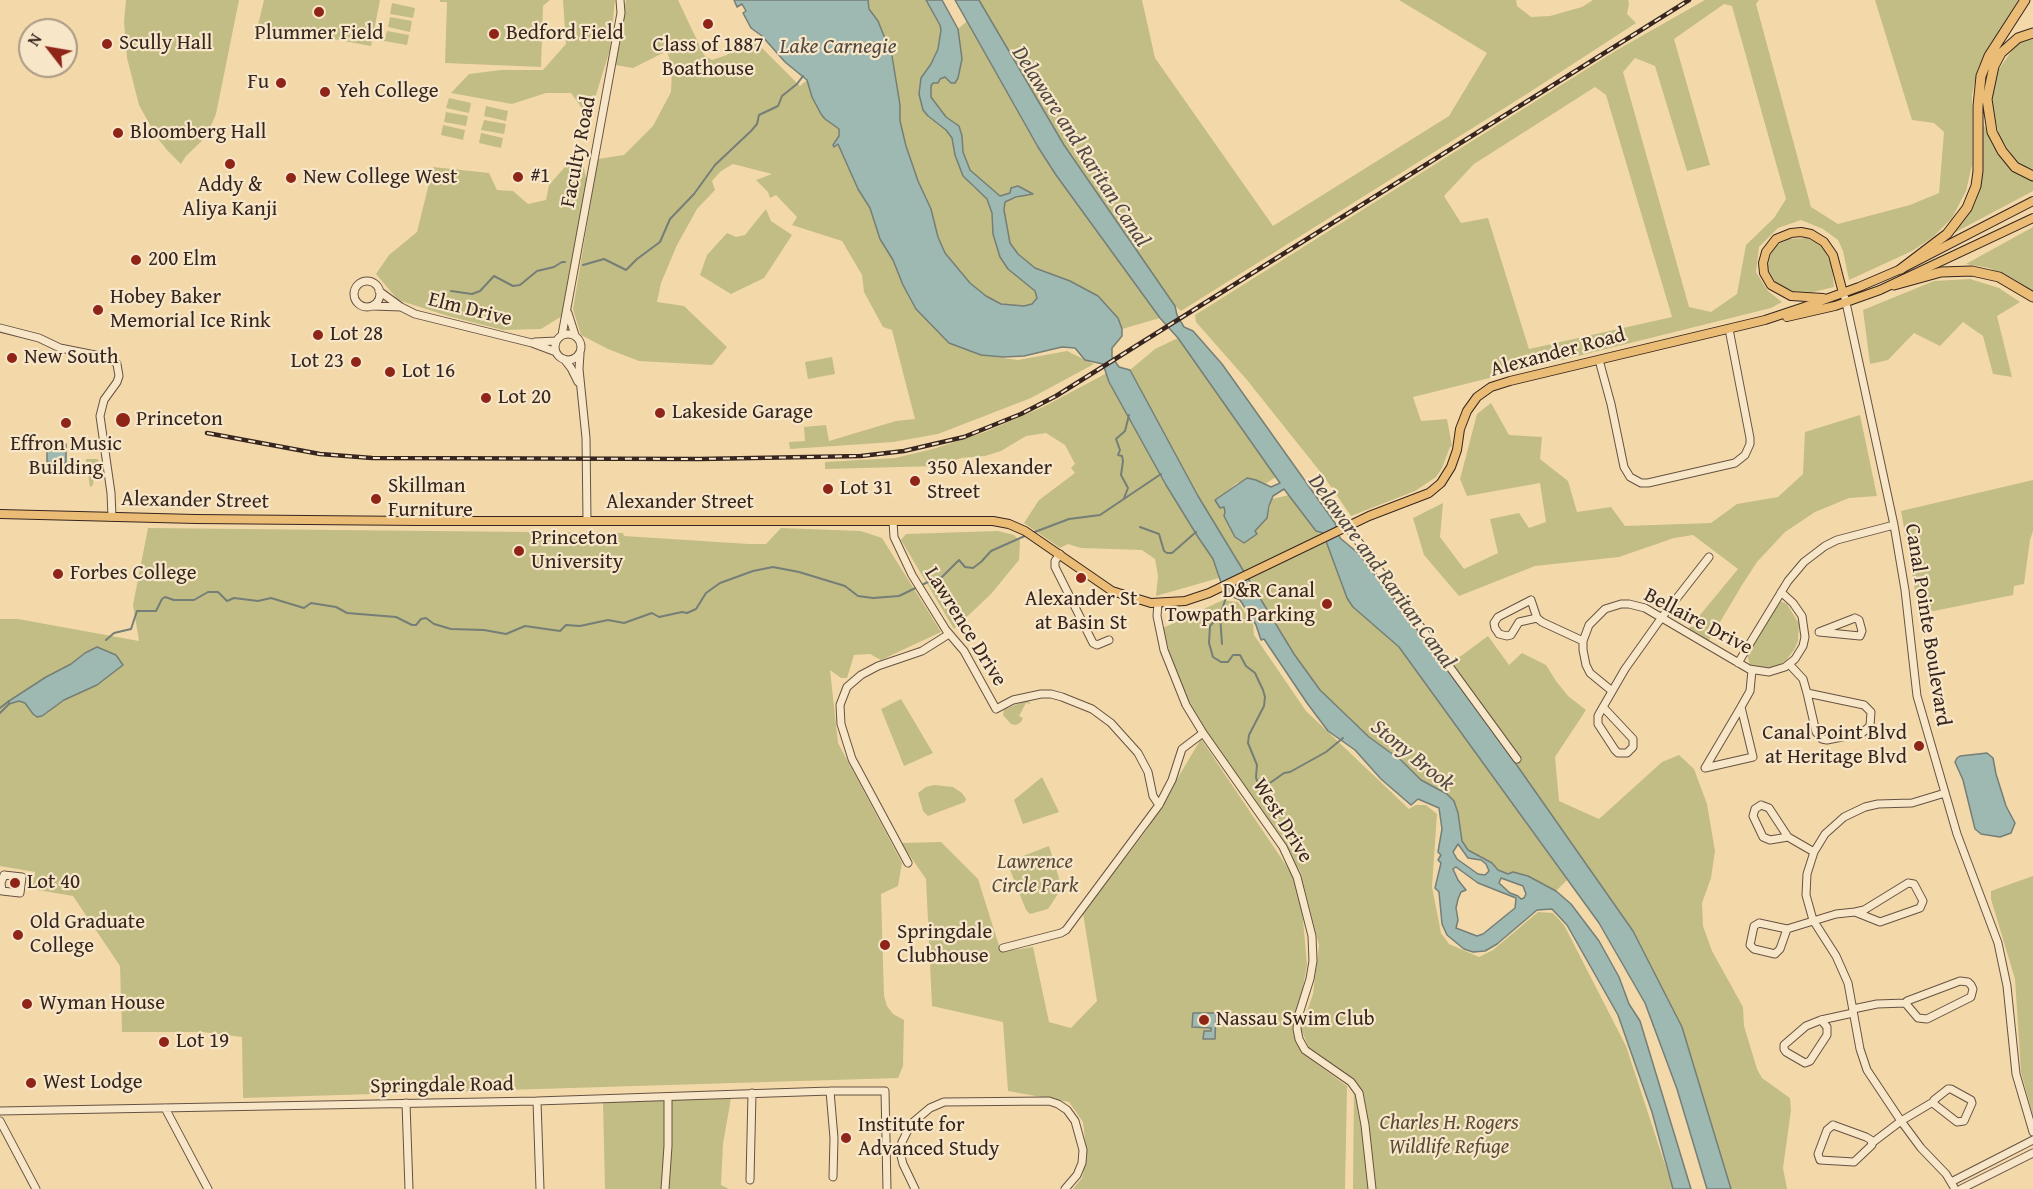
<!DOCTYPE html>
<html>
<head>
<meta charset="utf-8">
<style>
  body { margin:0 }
  #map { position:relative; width:2033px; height:1189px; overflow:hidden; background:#f3d9aa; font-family:"Gentium Book Plus",serif }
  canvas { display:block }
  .north { position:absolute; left:18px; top:18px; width:60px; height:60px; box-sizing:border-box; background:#f7e6c8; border:2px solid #aa9984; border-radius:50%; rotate:301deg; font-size:16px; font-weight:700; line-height:24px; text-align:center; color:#37251f }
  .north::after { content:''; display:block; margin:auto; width:21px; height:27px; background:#8f2418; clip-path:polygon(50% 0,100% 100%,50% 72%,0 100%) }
</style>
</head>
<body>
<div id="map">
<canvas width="2033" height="1189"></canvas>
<div class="north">N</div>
</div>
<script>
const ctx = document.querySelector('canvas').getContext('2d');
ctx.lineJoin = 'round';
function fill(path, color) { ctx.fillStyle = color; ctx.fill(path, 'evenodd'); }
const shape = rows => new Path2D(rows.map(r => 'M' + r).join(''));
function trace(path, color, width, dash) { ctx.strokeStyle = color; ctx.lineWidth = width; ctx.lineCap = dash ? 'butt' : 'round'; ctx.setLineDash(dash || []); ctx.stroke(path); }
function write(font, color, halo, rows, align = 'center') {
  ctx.font = font + ' "Gentium Book Plus",serif'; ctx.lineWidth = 4.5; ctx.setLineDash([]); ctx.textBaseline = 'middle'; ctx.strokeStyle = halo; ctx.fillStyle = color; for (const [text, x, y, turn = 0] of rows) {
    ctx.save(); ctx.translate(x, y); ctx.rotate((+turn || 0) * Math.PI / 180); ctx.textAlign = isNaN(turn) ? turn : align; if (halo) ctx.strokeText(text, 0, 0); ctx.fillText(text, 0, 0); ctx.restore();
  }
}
const green = shape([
  [126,0,239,0,216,114,206,137,186,156,181,164,167,150,156,136,139,105,127,58,124,22],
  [264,0,380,0,371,46,258,25],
  [440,0,550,0,543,6,541,67,445,63,447,2,440,2],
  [563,0,615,0,610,49,589,118,571,93,546,93,512,104,451,93,469,74,501,70,543,70,566,44],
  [626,0,678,0,704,55,712,60,727,55,749,35,800,86,807,80,812,97,825,119,839,129,838,144,843,156,858,189,870,208,880,239,893,260,916,309,949,343,981,355,1018,360,1067,351,1094,364,1031,398,938,434,893,442,790,449,789,442,805,441,804,427,826,425,829,441,896,421,915,419,892,330,883,327,864,292,862,275,842,241,792,225,797,217,776,195,770,198,768,192,756,180,772,174,733,164,721,171,712,181,715,190,697,209,677,245,661,283,657,302,684,306,727,347,712,365,639,361,608,349,581,335,573,309,598,159,624,155,653,126,671,92,672,68,667,51,633,68,615,65],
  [868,0,926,0,940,25,941,30,938,49,931,64,921,78,928,117,946,130,952,138,955,155,973,187,987,198,992,213,993,234,1035,291,1037,298,1032,304,1024,306,1001,304,986,296,970,283,945,253,938,237,931,209,918,181,906,146,900,121,900,105,892,56,878,21,869,9],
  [979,0,1142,0,1155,58,1273,226,1449,116,1487,53,1399,0,1516,0,1517,6,1531,17,1550,16,1582,7,1593,0,1628,0,1629,4,1627,14,1636,23,1530,92,1181,311,1175,306,1064,145],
  [1705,0,1759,0,1756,4,1811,207,1838,224,1910,205,1939,193,1944,132,1934,123,1912,120,1875,0,2018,0,1978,68,1972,95,1972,165,1966,191,1952,218,1933,237,1912,251,1849,280,1843,251,1838,240,1823,229,1801,220,1778,228,1759,247,1756,272,1768,291,1782,302,1771,308,1413,397,1421,421,1447,419,1452,446,1450,447,1442,468,1436,477,1415,491,1351,516,1322,474,1247,380,1196,322,1195,315,1617,50],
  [1724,4,1732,6,1786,199,1774,218,1746,245,1737,294,1711,312,1689,307,1623,72,1635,58,1655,66,1687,171,1710,165,1674,39],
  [1595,87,1606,95,1672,317,1529,349,1488,218,1461,223,1444,196,1474,164],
  [392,3,415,8,413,18,390,14],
  [390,17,412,21,410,32,388,27],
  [967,21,1038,147,1160,318,1122,329,1118,318,1046,271,1035,268,1018,254,1010,243,1004,210,1005,202,1023,196,1031,196,1010,193,1000,196,970,170,963,152,962,136,959,126,946,117,931,97,931,86,933,83,945,77,949,79,962,59,958,29],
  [387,31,409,35,407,45,384,41],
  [2033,39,2033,169,2019,164,2000,138,1994,116,1992,96,1999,69,2017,43],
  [449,98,471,103,469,113,446,108],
  [486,106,508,111,506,121,484,116],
  [446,112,468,116,466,126,444,122],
  [484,120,506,124,504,134,481,130],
  [1983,124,2013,170,2033,180,2033,191,1954,233,1980,184],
  [443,125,465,130,463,140,441,135],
  [481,133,503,138,501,148,479,143],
  [572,159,583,164,587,182,562,316,541,329,503,330,448,316,398,300,376,274,389,255,417,232,433,167,489,173,497,190,513,191,528,204,546,200,549,185],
  [766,209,771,221,792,235,764,278,731,294,700,275,707,255,727,233,736,237,745,235],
  [2033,227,2033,291,2012,278,1989,268,1966,264],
  [1807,238,1823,247,1832,266,1834,287,1813,292,1793,291,1776,283,1767,268,1773,247,1789,239],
  [1970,279,1999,288,2020,302,1997,316,2012,377,1993,374,1983,336,1963,322,1940,346,1914,333,1888,360,1870,364,1863,310,1934,281],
  [1178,338,1276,477,1265,484,1256,480,1237,483,1220,497,1217,501,1218,504,1257,534,1255,531,1267,518,1272,499,1289,495,1316,530,1323,533,1347,598,1353,607,1399,647,1567,880,1556,891,1528,876,1508,874,1498,870,1492,863,1468,850,1462,841,1458,813,1454,801,1435,787,1421,780,1402,761,1369,737,1333,704,1320,690,1297,658,1198,496,1130,370,1155,349],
  [832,357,835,374,808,379,805,362],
  [1107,373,1109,382,1166,485,1198,537,1213,559,1219,578,1156,596,1158,576,1155,559,1142,550,1081,548,1068,544,1060,548,1024,523,1039,500,1075,473,1071,468,1075,464,1065,445,1046,433,1026,436,1001,451,985,456,961,458,938,466,825,469,825,462,895,458,933,449,985,432,1043,407],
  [1491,403,1509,435,1542,437,1540,459,1568,481,1577,512,1611,507,1625,526,1711,523,1737,504,1778,497,1803,474,1805,432,1860,415,1877,496,1849,498,1815,512,1785,532,1757,562,1742,585,1707,644,1686,632,1738,569,1693,535,1674,538,1619,557,1535,566,1459,596,1424,555,1413,518,1443,503,1440,537,1464,569,1498,553,1490,519,1519,513,1529,528,1546,522,1540,483,1467,496,1460,479,1477,414],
  [86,459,98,459,99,466,94,475,93,485,90,487],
  [2033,480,2033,531,2030,540,2024,584,2014,586,2013,595,1919,614,1901,511],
  [148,528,623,533,624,536,749,544,766,544,781,528,861,531,882,538,941,632,881,660,870,654,854,655,847,678,841,678,830,670,838,743,902,863,898,886,881,894,884,996,887,1006,893,1014,904,1020,903,1066,898,1078,243,1098,242,1037,203,1032,122,1032,120,966,73,896,32,889,35,872,0,866,0,619,18,619,139,641,133,605],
  [998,531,1014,535,1020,541,1019,560,991,594,954,629,901,540,906,534],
  [1223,600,1238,602,1253,624,1254,635,1306,711,1409,809,1416,805,1426,805,1437,814,1432,887,1441,933,1449,944,1479,957,1493,950,1538,912,1553,913,1564,925,1626,1046,1673,1189,1353,1189,1354,1085,1310,1050,1301,1029,1313,994,1319,945,1300,871,1263,813,1210,737,1189,701,1172,661,1163,628],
  [1780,601,1787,604,1799,624,1798,641,1794,650,1786,660,1775,668,1758,668,1750,665,1747,655],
  [1488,636,1509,665,1522,653,1546,665,1556,681,1568,696,1586,710,1555,757,1559,801,1599,819,1662,762,1679,755,1694,769,1707,804,1715,851,1711,878,1702,903,1703,926,1712,951,1743,1007,1744,1026,1757,1069,1762,1078,1790,1098,1791,1110,1783,1168,1787,1189,1731,1189,1682,1027,1633,931,1474,704,1443,664,1461,656],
  [901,699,933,753,904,766,881,709],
  [1027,700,1031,704,1026,703,1019,716,1023,718,1021,722,1016,725,1011,724,1003,715,1004,710],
  [1201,739,1300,886,1307,965,1294,1035,1303,1054,1347,1086,1345,1189,1073,1189,1082,1178,1087,1156,1083,1122,1069,1102,1008,1091,1003,1022,932,1006,926,879,901,843,941,842,978,879,1001,952,1033,947,1049,1022,1071,1028,1097,1001,1083,913,1146,831],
  [1042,777,1059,812,1023,824,1014,800],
  [934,785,953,787,962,793,966,799,965,802,928,816,923,811,918,793,926,787],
  [1049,846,1062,888,1048,909,1030,914,1026,910,1007,862],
  [2033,876,2033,1116,2021,1072,2015,979,1991,899,1991,891],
  [731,1098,723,1144,721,1185,729,1189,605,1189,603,1102]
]);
const water = shape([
  [734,0,868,0,869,9,878,21,892,56,900,105,900,121,906,146,918,181,931,209,938,237,945,253,970,283,986,296,1001,304,1024,306,1032,304,1037,298,1035,291,1008,269,1000,257,993,234,992,213,987,199,963,176,955,155,952,138,946,130,928,116,923,110,919,94,921,78,931,64,938,49,941,30,940,25,926,0,942,0,958,29,962,59,958,78,955,83,951,83,945,77,940,79,938,83,933,83,931,86,931,97,946,117,959,126,962,136,963,152,970,170,1000,196,1010,193,1011,188,1018,186,1033,194,1016,197,1005,202,1004,210,1010,243,1018,254,1035,268,1070,281,1098,296,1118,318,1122,329,1122,336,1112,348,1112,357,1119,367,1130,370,1198,496,1294,654,1320,690,1369,737,1402,761,1421,780,1447,794,1454,801,1458,813,1462,841,1468,850,1492,863,1498,870,1508,874,1513,872,1528,876,1556,891,1571,904,1599,941,1619,977,1629,1004,1640,1021,1691,1189,1673,1189,1652,1112,1618,1015,1567,925,1552,909,1537,910,1497,944,1485,951,1473,952,1464,949,1447,935,1442,924,1439,892,1435,888,1441,863,1438,860,1441,855,1438,852,1442,829,1439,808,1418,799,1411,805,1381,779,1355,750,1328,731,1307,703,1264,639,1261,640,1256,625,1240,600,1231,596,1226,597,1213,559,1198,537,1166,485,1109,382,1103,364,1085,360,1075,348,1062,347,1024,356,1003,357,981,355,949,343,916,309,903,285,893,260,880,239,870,208,858,189,838,144,834,147,833,145,839,136,839,129,825,119,821,114,812,97,807,80,785,62,762,36,751,28,743,13,746,11,742,4,737,7,734,0],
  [1458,844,1468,858,1481,860,1486,864,1489,871,1485,875,1478,874,1457,859,1453,852,1458,844],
  [1456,867,1478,883,1516,898,1515,908,1483,934,1477,936,1456,928,1458,920,1456,908,1458,899,1461,892,1466,890,1458,880,1453,869,1456,867],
  [1501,878,1523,886,1526,894,1524,898,1521,899,1518,896,1510,893,1499,883,1501,878],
  [955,0,979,0,1064,145,1175,306,1177,315,1184,327,1193,331,1222,364,1335,523,1340,538,1358,553,1474,704,1633,931,1682,1027,1731,1189,1707,1189,1677,1089,1645,1003,1599,923,1399,647,1353,607,1347,598,1323,533,1316,531,1284,489,1273,496,1269,506,1267,518,1255,531,1257,534,1244,543,1235,537,1224,516,1225,512,1224,507,1220,508,1215,500,1247,478,1256,480,1271,487,1280,483,1178,338,1160,318,1056,175,1038,147,955,0],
  [47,444,66,444,66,463,47,462,47,444],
  [97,647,116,655,123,665,97,685,64,700,42,716,37,717,33,714,25,703,19,701,9,704,9,701,46,677,71,664,85,653,97,647],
  [1987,753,1993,758,1996,774,2006,806,2015,823,2011,833,2000,837,1981,834,1975,829,1963,780,1955,762,1957,758,1960,756,1987,753],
  [1193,1013,1216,1013,1215,1039,1203,1039,1204,1031,1211,1031,1211,1028,1192,1027,1193,1013]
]);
const stream = shape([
  [583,265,604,259,626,270,637,259,660,242,670,219,694,194,715,165,751,131,757,124,759,115,778,106,782,96,797,84,803,76],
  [451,291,472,294,480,291,494,276,513,286,520,285,537,271,554,267,562,262,565,262],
  [1124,498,1128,488,1121,475,1123,461,1122,456,1118,455,1120,450,1116,439,1125,431,1129,415],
  [1140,527,1159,534,1164,551,1167,553,1172,553,1196,532],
  [1032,533,1069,519,1100,515,1161,474],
  [1227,595,1220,615,1210,626,1209,643,1213,657,1221,662,1228,662,1233,655,1240,655,1246,666,1255,673,1263,690,1265,697,1264,706,1249,735,1248,743,1257,765,1256,777,1257,781,1270,783,1284,773,1290,772,1326,752,1343,738],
  [1220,615,1222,644],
  [106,640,114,633,131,629,137,611,156,611,162,599,165,597,174,600,194,600,208,592,218,592,227,601,234,598,258,601,271,598,304,608,311,603,336,607,347,613,396,617,412,625,416,625,421,619,426,618,434,624,451,629,484,630,506,634,525,626,560,631,566,625,580,626,608,620,624,623,652,613,659,617,682,612,687,613,696,609,706,593,720,583,753,571,773,567,799,572,845,586,858,596,873,598,899,596,930,581,942,577,959,560,965,567,973,568,981,562,991,551,1027,535],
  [0,708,9,701],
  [0,713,9,704]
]);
const minor = shape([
  '354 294a13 13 0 1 1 26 0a13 13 0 1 1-26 0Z',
  [379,291,401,307,415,314,532,343,556,352],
  [1845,298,1894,525,1905,590,1917,696,1957,834,1998,943,2007,986,2016,1074,2033,1132],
  [373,306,401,307],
  [568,313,575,335],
  [0,328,39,338,60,348,110,358,117,364,119,376,117,382,104,400,100,416,111,493,112,517],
  '555 347a13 13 0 1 1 26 0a13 13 0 1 1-26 0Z',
  [562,335,621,13,620,0],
  [535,342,556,341],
  [580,354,579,369,586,438,587,520],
  [564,359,571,368,578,382],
  [1599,360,1611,404,1624,467,1630,477,1641,483,1648,483,1735,463,1745,455,1750,444,1750,438,1729,329],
  [893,522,894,537,912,575,946,630,964,651,996,709,1013,700,1041,694,1051,694,1062,697,1092,709,1111,723,1138,753,1148,772,1153,796,1159,805],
  [1347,526,1517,759],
  [1060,554,1055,561,1055,567,1093,643,1097,645,1109,640],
  [1531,600,1537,618,1519,622,1511,635,1507,636,1499,634,1495,628,1494,623,1498,617,1531,600],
  [1158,603,1157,616,1164,650,1186,705,1203,733,1283,847,1297,877,1312,936,1313,961,1310,979,1298,1017,1297,1029,1299,1039,1305,1050,1351,1082,1359,1093,1365,1125,1372,1189],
  [1537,618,1542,622,1583,641],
  [1855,618,1859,620,1862,631,1860,636,1819,632,1855,618],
  [1738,663,1788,581,1804,562,1825,546,1837,540,1894,525],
  [1789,664,1803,679,1807,693],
  [1612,691,1590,673,1586,665,1583,650,1583,641,1589,625,1605,609,1621,604,1629,604,1645,608,1749,669,1769,672,1785,667,1795,659,1803,646,1805,637,1802,616,1793,603,1781,592],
  [1807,693,1864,705,1871,712,1870,726,1862,733,1827,740,1822,739,1816,732,1807,693],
  [1603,707,1625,669,1662,617,1709,557],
  [1603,707,1633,739,1633,747,1627,753,1618,753,1615,750,1598,724,1598,716,1603,707],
  [1741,707,1753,757,1705,768,1741,707],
  [1741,707,1750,691,1752,670],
  [1945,793,1912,803,1878,804,1865,807,1844,817,1825,834,1814,852,1807,874,1806,895,1813,920,1836,956,1848,983,1860,1049,1867,1070,1901,1121,1921,1148,1946,1174,1955,1189],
  [1761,805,1769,808,1788,837,1770,840,1763,837,1753,816,1755,809,1761,805],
  [1788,837,1814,852],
  [908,863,852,759,841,724,840,705,847,687,861,675,878,666,922,651,949,634],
  [4,875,22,877,20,893,2,891,1,883,4,875],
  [1908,883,1914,884,1923,901,1920,908,1880,922,1855,912,1864,910,1908,883],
  [1759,923,1787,929,1780,949,1775,954,1754,949,1750,945,1754,926,1759,923],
  [1787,929,1836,914,1855,912],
  [1003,948,1061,933,1066,930,1159,805,1172,780,1182,749,1203,733],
  [1960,981,1968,982,1971,985,1973,989,1971,997,1927,1019,1918,1018,1907,1005,1907,1001,1960,981],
  [1853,1009,1877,1004,1906,1003],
  [1821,1020,1827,1027,1827,1035,1810,1061,1805,1063,1786,1052,1784,1049,1784,1045,1806,1026,1821,1020],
  [1821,1020,1853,1013],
  [1948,1089,1951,1089,1971,1100,1972,1103,1964,1121,1957,1122,1934,1104,1934,1100,1948,1089],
  [830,1091,834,1138,833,1177],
  [537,1101,540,1189],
  [406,1103,409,1189],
  [165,1108,208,1189],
  [0,1111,537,1101,830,1091,885,1091,887,1189],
  [0,1121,36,1189],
  [1833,1125,1866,1137,1871,1140,1872,1145,1854,1162,1820,1160,1818,1154,1827,1130,1833,1125],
  [1872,1143,1901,1121,1933,1102],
  [750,1180,752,1093],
  [1951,1182,2033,1140],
  [665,1189,668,1146,668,1097],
  [915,1189,903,1164,900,1152,902,1142,911,1124,930,1108,944,1102,1049,1101,1058,1104,1067,1110,1075,1121,1083,1150,1082,1163,1077,1175,1065,1189],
  [1961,1189,2033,1153]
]);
const major = shape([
  [1823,298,1791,296,1771,285,1764,273,1763,263,1766,252,1776,239,1791,233,1801,232,1811,234,1824,242,1833,255,1843,293],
  [1787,317,1835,306,1880,290,2033,218],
  [0,514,196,519,418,521,993,521,1009,524,1025,531,1112,591,1151,603,1185,601,1209,593,1369,516,1429,493,1441,483,1451,467,1457,450,1460,429,1467,411,1477,397,1491,387,1510,381,1765,320,1804,307,1859,287,1901,269,2033,201]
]);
const highway = shape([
  [2033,33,2018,38,2001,53,1994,66,1987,99,1992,132,2002,151,2015,167,2033,176],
  [1901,269,1947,234,1967,208,1976,186,1978,171,1978,106,1981,76,1989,56,2025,0],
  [1894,285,1941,272,1972,271,1999,277,2033,297]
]);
const rail = shape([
  [207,433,320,454,372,458,700,459,861,456,904,451,964,437,1021,414,1056,396,1689,0]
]);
const markers = [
  [319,12,6,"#8f2418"],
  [708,24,6,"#8f2418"],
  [494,34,6,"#8f2418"],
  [107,44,6,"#8f2418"],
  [281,83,6,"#8f2418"],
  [325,92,6,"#8f2418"],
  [118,133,6,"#8f2418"],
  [230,164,6,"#8f2418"],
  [518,177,6,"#8f2418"],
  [291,178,6,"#8f2418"],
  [136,260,6,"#8f2418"],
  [98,310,6,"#8f2418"],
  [318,335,6,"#8f2418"],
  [12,358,6,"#8f2418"],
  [356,362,6,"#8f2418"],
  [390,372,6,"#8f2418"],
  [486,398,6,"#8f2418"],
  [660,413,6,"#8f2418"],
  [123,420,8,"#8f2418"],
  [66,423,6,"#8f2418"],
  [915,481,6,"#8f2418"],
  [828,489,6,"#8f2418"],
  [376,499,6,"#8f2418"],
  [519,551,6,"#8f2418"],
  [58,574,6,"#8f2418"],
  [1081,578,6,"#8f2418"],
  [1327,604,6,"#8f2418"],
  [1919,746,6,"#8f2418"],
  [15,883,6,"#8f2418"],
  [18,935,6,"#8f2418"],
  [885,945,6,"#8f2418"],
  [27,1004,6,"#8f2418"],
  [1204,1020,6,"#8f2418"],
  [164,1042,6,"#8f2418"],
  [31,1083,6,"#8f2418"],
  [846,1138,6,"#8f2418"]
];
const poiNames = [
  ["Plummer Field",319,34,"center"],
  ["Bedford Field",506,34],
  ["Scully Hall",119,44],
  ["Class of 1887",708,46,"center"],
  ["Boathouse",708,70,"center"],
  ["Fu",269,83,"right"],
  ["Yeh College",337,92],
  ["Bloomberg Hall",130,133],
  ["#1",530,177],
  ["New College West",303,178],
  ["Addy &",230,186,"center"],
  ["Aliya Kanji",230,210,"center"],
  ["200 Elm",148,260],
  ["Hobey Baker",110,298],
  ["Memorial Ice Rink",110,322],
  ["Lot 28",330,335],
  ["New South",24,358],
  ["Lot 23",344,362,"right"],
  ["Lot 16",402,372],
  ["Lot 20",498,398],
  ["Lakeside Garage",672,413],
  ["Princeton",136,420],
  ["Effron Music",66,445,"center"],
  ["Building",66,469,"center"],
  ["350 Alexander",927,469],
  ["Street",927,493],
  ["Skillman",388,487],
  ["Furniture",388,511],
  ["Lot 31",840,489],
  ["Princeton",531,539],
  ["University",531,563],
  ["Forbes College",70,574],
  ["D&R Canal",1315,592,"right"],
  ["Towpath Parking",1315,616,"right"],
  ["Alexander St",1081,600,"center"],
  ["at Basin St",1081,624,"center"],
  ["Canal Point Blvd",1907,734,"right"],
  ["at Heritage Blvd",1907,758,"right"],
  ["Lot 40",27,883],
  ["Old Graduate",30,923],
  ["College",30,947],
  ["Springdale",897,933],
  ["Clubhouse",897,957],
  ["Wyman House",39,1004],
  ["Nassau Swim Club",1216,1020],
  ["Lot 19",176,1042],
  ["West Lodge",43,1083],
  ["Institute for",858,1126],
  ["Advanced Study",858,1150]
];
const streetNames = [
  ["Faculty Road",579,152,-79],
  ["Elm Drive",470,310,14],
  ["Alexander Road",1558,353,-15],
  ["Alexander Street",195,501,1],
  ["Alexander Street",680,503],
  ["Bellaire Drive",1698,622,28],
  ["Canal Pointe Boulevard",1927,625,81],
  ["Lawrence Drive",965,627,58],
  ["West Drive",1282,821,58],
  ["Springdale Road",442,1086,-1]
];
const parkNames = [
  ["Lawrence",1035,863],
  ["Circle Park",1035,887],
  ["Charles H. Rogers",1449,1124],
  ["Wildlife Refuge",1449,1148]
];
const waterNames = [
  ["Lake Carnegie",838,47],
  ["Delaware and Raritan Canal",1080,147,57],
  ["Delaware and Raritan Canal",1381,572,54],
  ["Stony Brook",1412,756,39]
];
fill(green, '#c2bd84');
fill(water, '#9eb9b1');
trace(water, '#757e77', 1.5);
trace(stream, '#757e77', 2);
trace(minor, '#665242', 9);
trace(major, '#37251f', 10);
trace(highway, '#37251f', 11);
trace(minor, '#f7e6c8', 7);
trace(major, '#eabc75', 8);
trace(highway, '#eabc75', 9);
trace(rail, '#37251f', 4.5);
trace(rail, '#f7e6c8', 2, [7]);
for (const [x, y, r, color] of markers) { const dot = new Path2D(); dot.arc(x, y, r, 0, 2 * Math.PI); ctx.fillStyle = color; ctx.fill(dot); trace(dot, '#f7e6c8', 2); }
write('21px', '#37251f', '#f7e6c8', poiNames, 'left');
write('21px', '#37251f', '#f7e6c8', streetNames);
write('italic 21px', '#5a4b38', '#f7e6c8', parkNames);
write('italic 22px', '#514a44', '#f7e6c8', waterNames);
</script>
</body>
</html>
